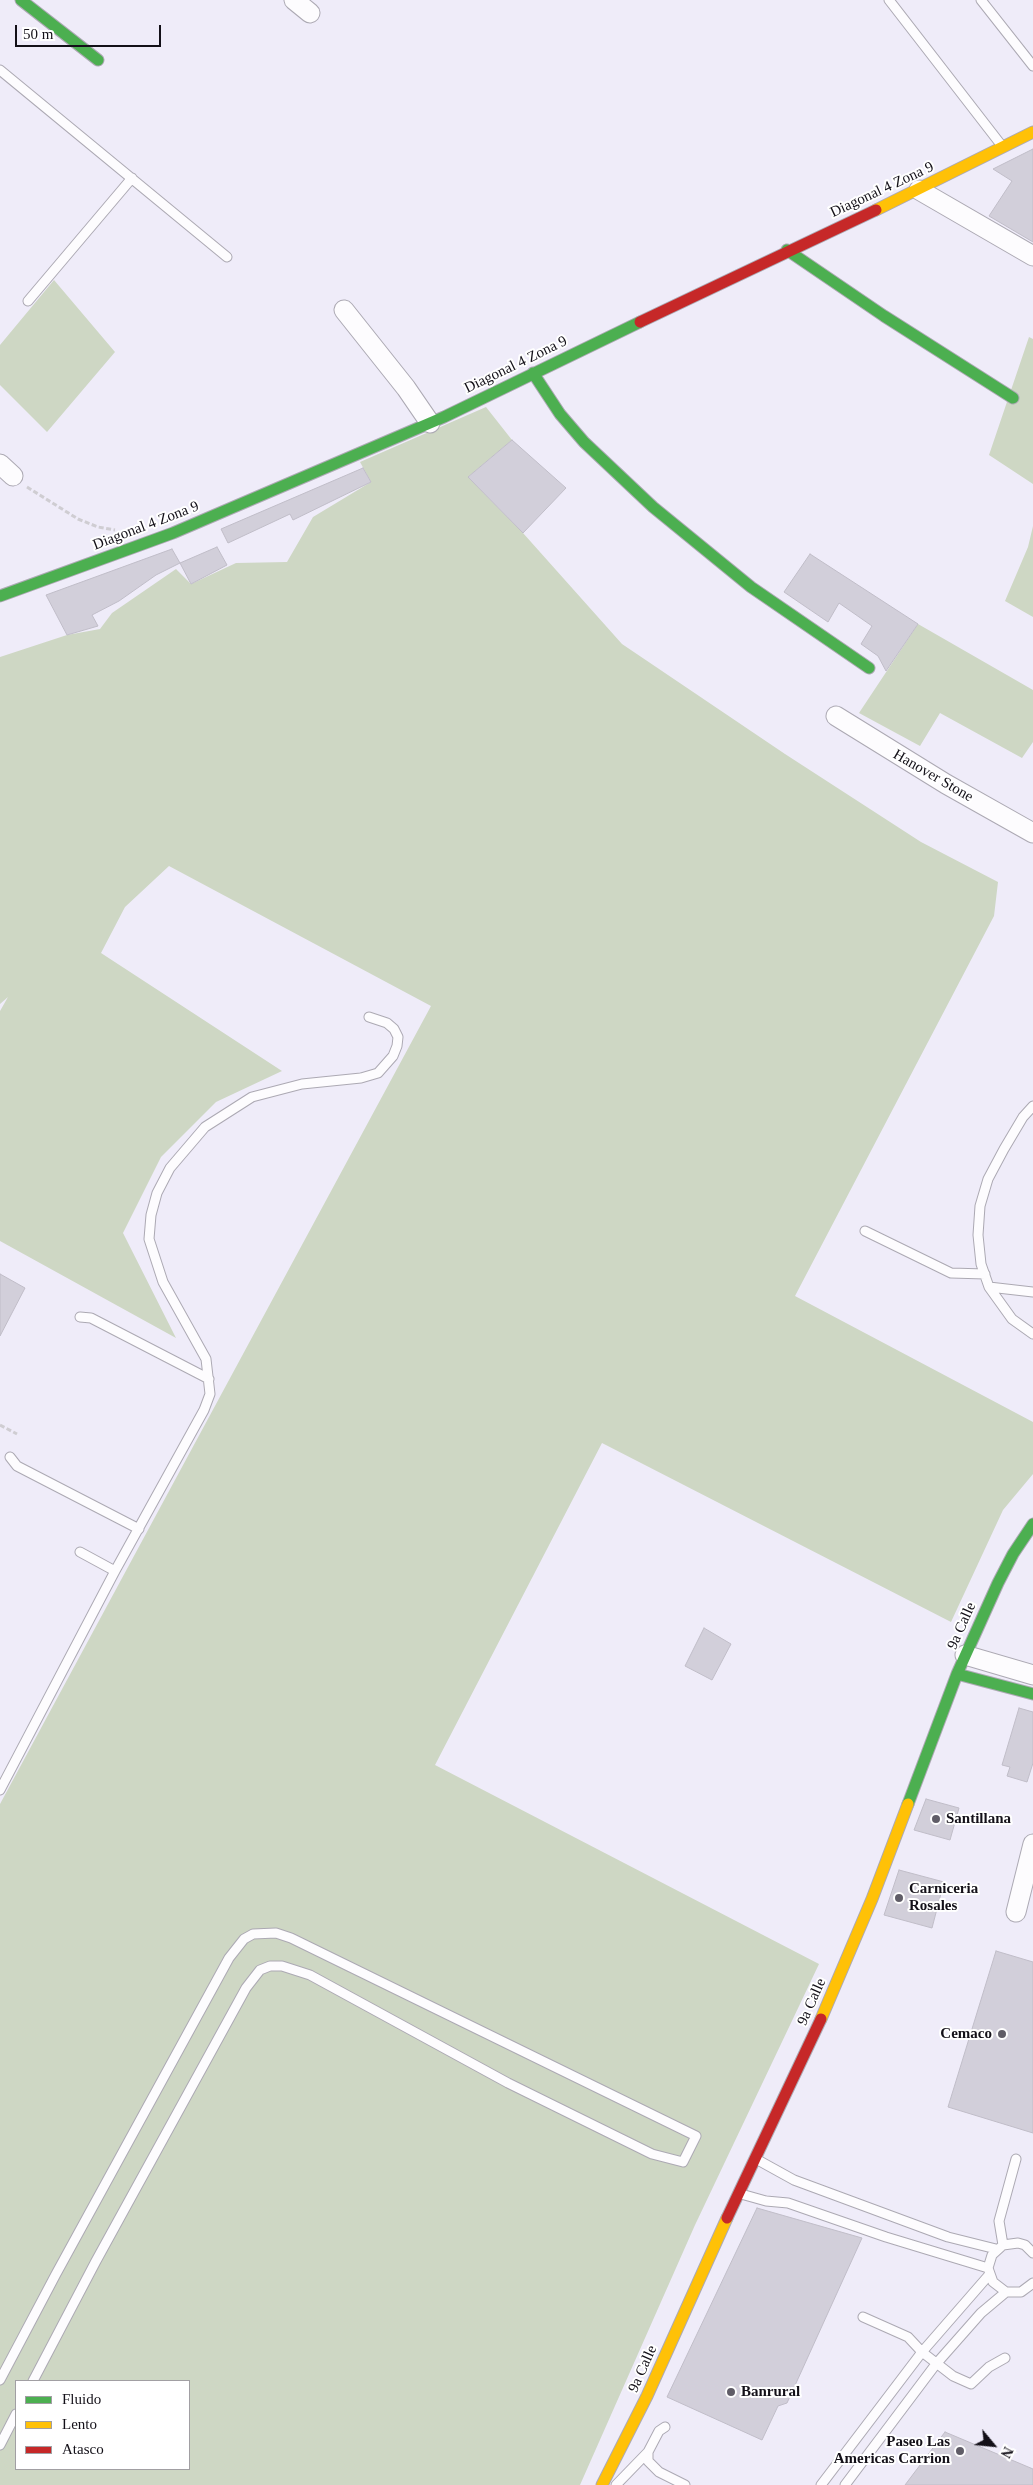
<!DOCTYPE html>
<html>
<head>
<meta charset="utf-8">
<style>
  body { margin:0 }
  #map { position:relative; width:1033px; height:2485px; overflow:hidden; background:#efecf9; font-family:"Times New Roman",serif }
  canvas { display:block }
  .legend { position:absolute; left:15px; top:2380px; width:175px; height:90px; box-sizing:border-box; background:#fff; border:1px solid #a19fa3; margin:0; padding:6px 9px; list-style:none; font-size:15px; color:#131018 }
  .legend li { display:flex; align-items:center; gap:10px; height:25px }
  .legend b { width:25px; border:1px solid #a19fa3 }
  .north { position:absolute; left:968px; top:2420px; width:50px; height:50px; -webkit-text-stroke:4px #fff; paint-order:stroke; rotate:118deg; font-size:14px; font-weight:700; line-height:20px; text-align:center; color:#131018 }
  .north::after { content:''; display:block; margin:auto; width:18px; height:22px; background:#131018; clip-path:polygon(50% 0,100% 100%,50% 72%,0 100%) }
  .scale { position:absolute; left:15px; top:25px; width:146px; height:22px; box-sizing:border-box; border:2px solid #131018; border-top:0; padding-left:6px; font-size:15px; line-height:18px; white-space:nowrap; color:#131018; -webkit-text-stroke:4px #fff; paint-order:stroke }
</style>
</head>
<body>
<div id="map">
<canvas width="1033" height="2485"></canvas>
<ul class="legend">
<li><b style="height:6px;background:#4caf50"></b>Fluido</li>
<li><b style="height:6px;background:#ffc107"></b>Lento</li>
<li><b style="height:6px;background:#c62828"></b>Atasco</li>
</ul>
<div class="north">N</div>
<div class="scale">50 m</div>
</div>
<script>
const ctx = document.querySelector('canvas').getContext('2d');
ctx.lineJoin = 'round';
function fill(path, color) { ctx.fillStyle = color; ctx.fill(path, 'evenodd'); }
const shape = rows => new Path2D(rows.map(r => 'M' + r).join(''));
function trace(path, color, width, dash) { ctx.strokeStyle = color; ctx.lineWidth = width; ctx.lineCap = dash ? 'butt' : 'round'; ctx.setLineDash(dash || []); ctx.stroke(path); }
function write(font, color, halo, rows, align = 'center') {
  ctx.font = font + ' "Times New Roman",serif'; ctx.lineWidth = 4; ctx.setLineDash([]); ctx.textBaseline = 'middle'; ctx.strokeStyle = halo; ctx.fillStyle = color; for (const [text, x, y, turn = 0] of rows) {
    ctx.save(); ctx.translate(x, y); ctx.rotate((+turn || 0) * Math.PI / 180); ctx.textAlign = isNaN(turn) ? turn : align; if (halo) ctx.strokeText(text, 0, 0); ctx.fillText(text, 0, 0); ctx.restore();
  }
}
const green = shape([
  [54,280,115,352,47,432,0,385,0,345],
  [1029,337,1033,339,1033,484,989,455],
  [486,407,512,440,468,477,523,533,622,644,785,754,921,842,998,882,994,916,795,1296,1033,1422,1033,1474,1003,1510,951,1622,602,1443,435,1765,819,1964,695,2225,580,2485,0,2485,0,1804,431,1006,169,866,125,907,101,953,282,1071,216,1102,161,1157,123,1233,176,1338,0,1241,0,1011,8,997,0,1004,0,657,67,635,100,629,112,613,176,569,191,584,236,563,287,562,313,517,371,482,360,462],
  [16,2381,189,2381,189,2469,16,2469],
  [1033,526,1033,617,1005,601,1028,547],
  [918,624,1033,690,1033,742,1022,758,940,713,920,746,859,713]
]);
const building = shape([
  [1033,149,1033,242,989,216,1012,181,993,169,1033,149],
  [512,440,566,488,523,533,468,477,512,440],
  [363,468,371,482,293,520,290,514,228,543,221,529,363,468],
  [217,547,227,565,191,584,180,563,217,547],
  [172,549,180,563,156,575,119,601,92,615,98,626,67,635,46,595,172,549],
  [810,554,918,624,886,671,878,656,861,644,872,626,839,603,828,622,784,592,810,554],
  [0,1274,25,1288,0,1336,0,1274],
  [704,1628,731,1644,712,1680,685,1666,704,1628],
  [1019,1708,1033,1712,1033,1763,1027,1782,1007,1776,1010,1767,1002,1765,1019,1708],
  [926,1799,959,1808,950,1840,914,1830,926,1799],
  [899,1870,944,1882,932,1928,884,1915,899,1870],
  [996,1951,1033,1962,1033,2133,948,2107,996,1951],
  [757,2208,862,2238,787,2403,778,2406,762,2440,667,2397,757,2208],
  [945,2432,1033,2469,1033,2485,905,2485,945,2432]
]);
const path = shape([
  [27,487,78,519,98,527,115,530],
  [0,1425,17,1434]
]);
const lane = shape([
  [889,0,1002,146],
  [981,0,1033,66],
  [0,70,227,257],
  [28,301,132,178],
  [1033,1106,1023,1117,1004,1149,988,1179,980,1206,978,1235,981,1264,989,1287,1012,1319,1033,1334],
  [865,1231,951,1273,985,1274],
  [989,1287,1033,1292],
  [80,1317,91,1318,209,1379],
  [10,1457,17,1466,139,1529],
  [80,1552,115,1571],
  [0,1790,115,1571,204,1410,210,1394,206,1359,163,1282,149,1239,151,1215,157,1193,170,1168,205,1127,252,1097,302,1084,361,1078,378,1073,393,1056,397,1046,398,1037,394,1029,387,1023,369,1017],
  [756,2159,794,2180,948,2237,996,2249],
  [741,2194,766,2201,788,2203,886,2237,988,2268],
  [1003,2245,999,2221,1016,2159],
  [1033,2253,1025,2245,1018,2243,1003,2245,992,2255,988,2268,993,2282,1006,2292,1021,2292,1033,2283],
  [863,2317,908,2337,922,2352,953,2376,971,2384,989,2367,1005,2358],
  [0,2380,56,2274,229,1958,244,1939,253,1934,276,1933,291,1938,696,2136,683,2162,652,2154,508,2083,310,1975,282,1966,270,1966,260,1970,246,1988,96,2261,33,2381],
  [665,2427,659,2431,648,2452,648,2461,659,2472,685,2485],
  [0,2445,16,2414],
  [616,2485,648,2452],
  [821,2485,922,2352,989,2275],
  [845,2485,936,2364,981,2313,1006,2292]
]);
const street = shape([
  [294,0,310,13],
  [919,190,1033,256],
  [344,310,406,388,430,423],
  [0,464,13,476],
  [836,716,946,784,1033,833],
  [965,1655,1033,1675],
  [1016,1912,1033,1844]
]);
const fast = shape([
  [21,0,98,60],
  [787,250,884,316,1013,398],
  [533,373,560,414,584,442,653,507,751,587,869,668],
  [0,596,173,533,444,417,640,322],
  [957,1674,1033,1694],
  [908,1804,957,1674,998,1583,1013,1554,1033,1524]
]);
const slow = shape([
  [876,210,1033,132],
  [821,2019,872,1899,908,1804],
  [602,2485,647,2396,727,2218]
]);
const jam = shape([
  [640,322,876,210],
  [727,2218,821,2019]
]);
const markers = [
  [936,1819,5,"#605d67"],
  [899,1898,5,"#605d67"],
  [1002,2034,5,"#605d67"],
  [731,2392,5,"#605d67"],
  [960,2451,5,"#605d67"]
];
const streetNames = [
  ["Diagonal 4 Zona 9",882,190,-25],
  ["Diagonal 4 Zona 9",516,365,-26],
  ["Diagonal 4 Zona 9",146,526,-21],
  ["Hanover Stone",933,776,30],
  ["9a Calle",962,1626,-66],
  ["9a Calle",812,2002,-66],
  ["9a Calle",643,2369,-66]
];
const poiNames = [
  ["Santillana",946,1819],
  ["Carniceria",909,1889],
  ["Rosales",909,1906],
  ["Cemaco",992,2034,"right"],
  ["Banrural",741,2392],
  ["Paseo Las",950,2442,"right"],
  ["Americas Carrion",950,2459,"right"]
];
fill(green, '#ced7c4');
fill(building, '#d2cfda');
trace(building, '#c0bdc8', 1);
trace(lane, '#aca9b3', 11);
trace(street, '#aca9b3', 21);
trace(fast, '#aca9b3', 13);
trace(slow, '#aca9b3', 13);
trace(jam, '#aca9b3', 13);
trace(path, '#cfcdd2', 3, [5, 2.5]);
trace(lane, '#fdfcfe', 9);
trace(street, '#fdfcfe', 19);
trace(fast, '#4caf50', 11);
trace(slow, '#ffc107', 11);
trace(jam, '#c62828', 11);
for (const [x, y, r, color] of markers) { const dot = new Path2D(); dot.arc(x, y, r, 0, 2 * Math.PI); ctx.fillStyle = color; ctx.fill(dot); trace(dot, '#fff', 2); }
write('15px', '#131018', '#fff', streetNames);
write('bold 15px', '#131018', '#fff', poiNames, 'left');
</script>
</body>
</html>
